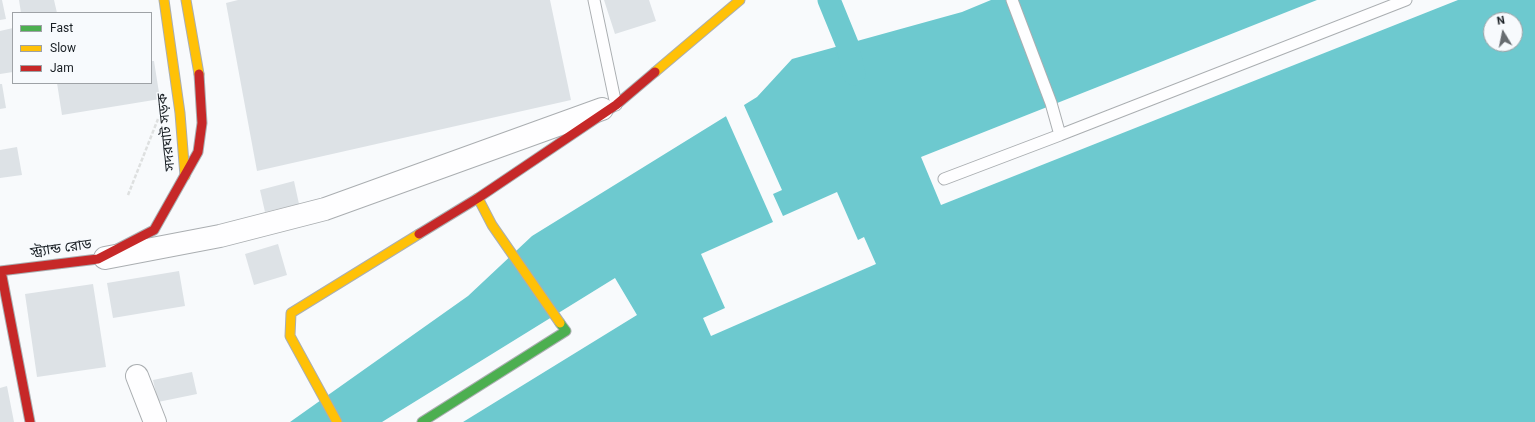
<!DOCTYPE html>
<html>
<head>
<meta charset="utf-8">
<style>
  body { margin:0 }
  #map { position:relative; width:1535px; height:422px; overflow:hidden; background:#f8fafc; font-family:Roboto,sans-serif }
  canvas { display:block }
  .legend { position:absolute; left:12px; top:12px; width:140px; height:72px; box-sizing:border-box; background:#f7fafd; border:1px solid #9ea2a6; margin:0; padding:5px 7px; list-style:none; font-size:12px; color:#191f24 }
  .legend li { display:flex; align-items:center; gap:8px; height:20px }
  .legend b { width:20px; border:1px solid #9ea2a6 }
  .north { position:absolute; left:1483px; top:12px; width:40px; height:40px; box-sizing:border-box; background:#f7fafd; border:1px solid #9ea2a6; border-radius:50%; rotate:350deg; font-size:11px; font-weight:700; line-height:16px; text-align:center; color:#191f24 }
  .north::after { content:''; display:block; margin:auto; width:14px; height:18px; background:#676c70; clip-path:polygon(50% 0,100% 100%,50% 72%,0 100%) }
</style>
</head>
<body>
<div id="map">
<canvas width="1535" height="422"></canvas>
<ul class="legend">
<li><b style="height:5px;background:#4caf50"></b>Fast</li>
<li><b style="height:5px;background:#ffc107"></b>Slow</li>
<li><b style="height:5px;background:#c62828"></b>Jam</li>
</ul>
<div class="north">N</div>
</div>
<script>
const ctx = document.querySelector('canvas').getContext('2d');
ctx.lineJoin = 'round';
function fill(path, color) { ctx.fillStyle = color; ctx.fill(path, 'evenodd'); }
const shape = rows => new Path2D(rows.map(r => 'M' + r).join(''));
function trace(path, color, width, dash) { ctx.strokeStyle = color; ctx.lineWidth = width; ctx.lineCap = dash ? 'butt' : 'round'; ctx.setLineDash(dash || []); ctx.stroke(path); }
function write(font, color, halo, rows, align = 'center') {
  ctx.font = font + ' Roboto,"Noto Sans Bengali",sans-serif'; ctx.lineWidth = 3; ctx.setLineDash([]); ctx.textBaseline = 'middle'; ctx.strokeStyle = halo; ctx.fillStyle = color; for (const [text, x, y, turn = 0] of rows) {
    ctx.save(); ctx.translate(x, y); ctx.rotate((+turn || 0) * Math.PI / 180); ctx.textAlign = isNaN(turn) ? turn : align; if (halo) ctx.strokeText(text, 0, 0); ctx.fillText(text, 0, 0); ctx.restore();
  }
}
const water = shape([
  [991,0,1535,0,1535,422,290,422,468,296,532,236,757,97,792,59,962,12],
  [1491,20,1515,20,1515,44,1491,44]
]);
const pier = shape([
  [1317,0,1458,0,941,205,921,157],
  [743,103,782,190,773,194,783,216,837,192,858,240,864,237,876,264,711,336,703,318,725,308,701,254,773,222,725,114],
  [615,278,637,315,463,422,382,422]
]);
const canal = shape([
  [829,0,847,44,854,74]
]);
const building = shape([
  [0,0,2,0,6,19,0,20],
  [19,0,54,0,57,13,21,13],
  [238,0,550,0,571,100,257,171,226,3],
  [604,0,649,0,656,21,615,34],
  [13,28,13,72,0,74,0,31],
  [151,61,154,61,160,99,62,115,57,83,151,83],
  [0,84,2,84,6,108,0,109],
  [17,147,22,175,0,178,0,150],
  [294,181,299,204,265,212,260,190],
  [278,244,287,275,254,285,245,254],
  [179,271,185,306,113,318,107,283],
  [93,284,106,367,37,377,25,294],
  [192,372,197,394,158,402,153,380],
  [7,386,14,422,0,422,0,388]
]);
const path = shape([
  [128,195,158,119]
]);
const lane = shape([
  [594,0,616,105],
  [1012,0,1051,103,1060,135,1406,0],
  [944,179,1060,135]
]);
const street = shape([
  [105,258,220,236,325,209,602,109],
  [137,376,155,422]
]);
const fast = shape([
  [422,422,566,331,560,323]
]);
const slow = shape([
  [164,0,180,113,185,176],
  [186,0,199,74],
  [655,72,740,0],
  [478,198,492,225,560,323],
  [337,422,290,336,291,313,419,234]
]);
const jam = shape([
  [419,234,478,198,616,105,655,72],
  [0,271,98,259,154,230,198,152,202,123,199,74],
  [1,271,30,422]
]);
const streetNames = [
  ["সদরঘাট সড়ক",167,132,-96],
  ["স্ট্র্যান্ড রোড",61,249,-8]
];
fill(water, '#6dc9cf');
fill(pier, '#f8fafc');
trace(canal, '#6dc9cf', 23);
fill(building, '#dde2e6');
trace(lane, '#aaaeb1', 13);
trace(street, '#aaaeb1', 24);
trace(fast, '#aaaeb1', 11);
trace(slow, '#aaaeb1', 11);
trace(jam, '#aaaeb1', 11);
trace(path, '#dee0e0', 2.5, [4, 2]);
trace(lane, '#fefeff', 11);
trace(street, '#fefeff', 22);
trace(fast, '#4caf50', 9);
trace(slow, '#ffc107', 9);
trace(jam, '#c62828', 9);
write('14px', '#191f24', '#f7fafd', streetNames);
</script>
</body>
</html>
